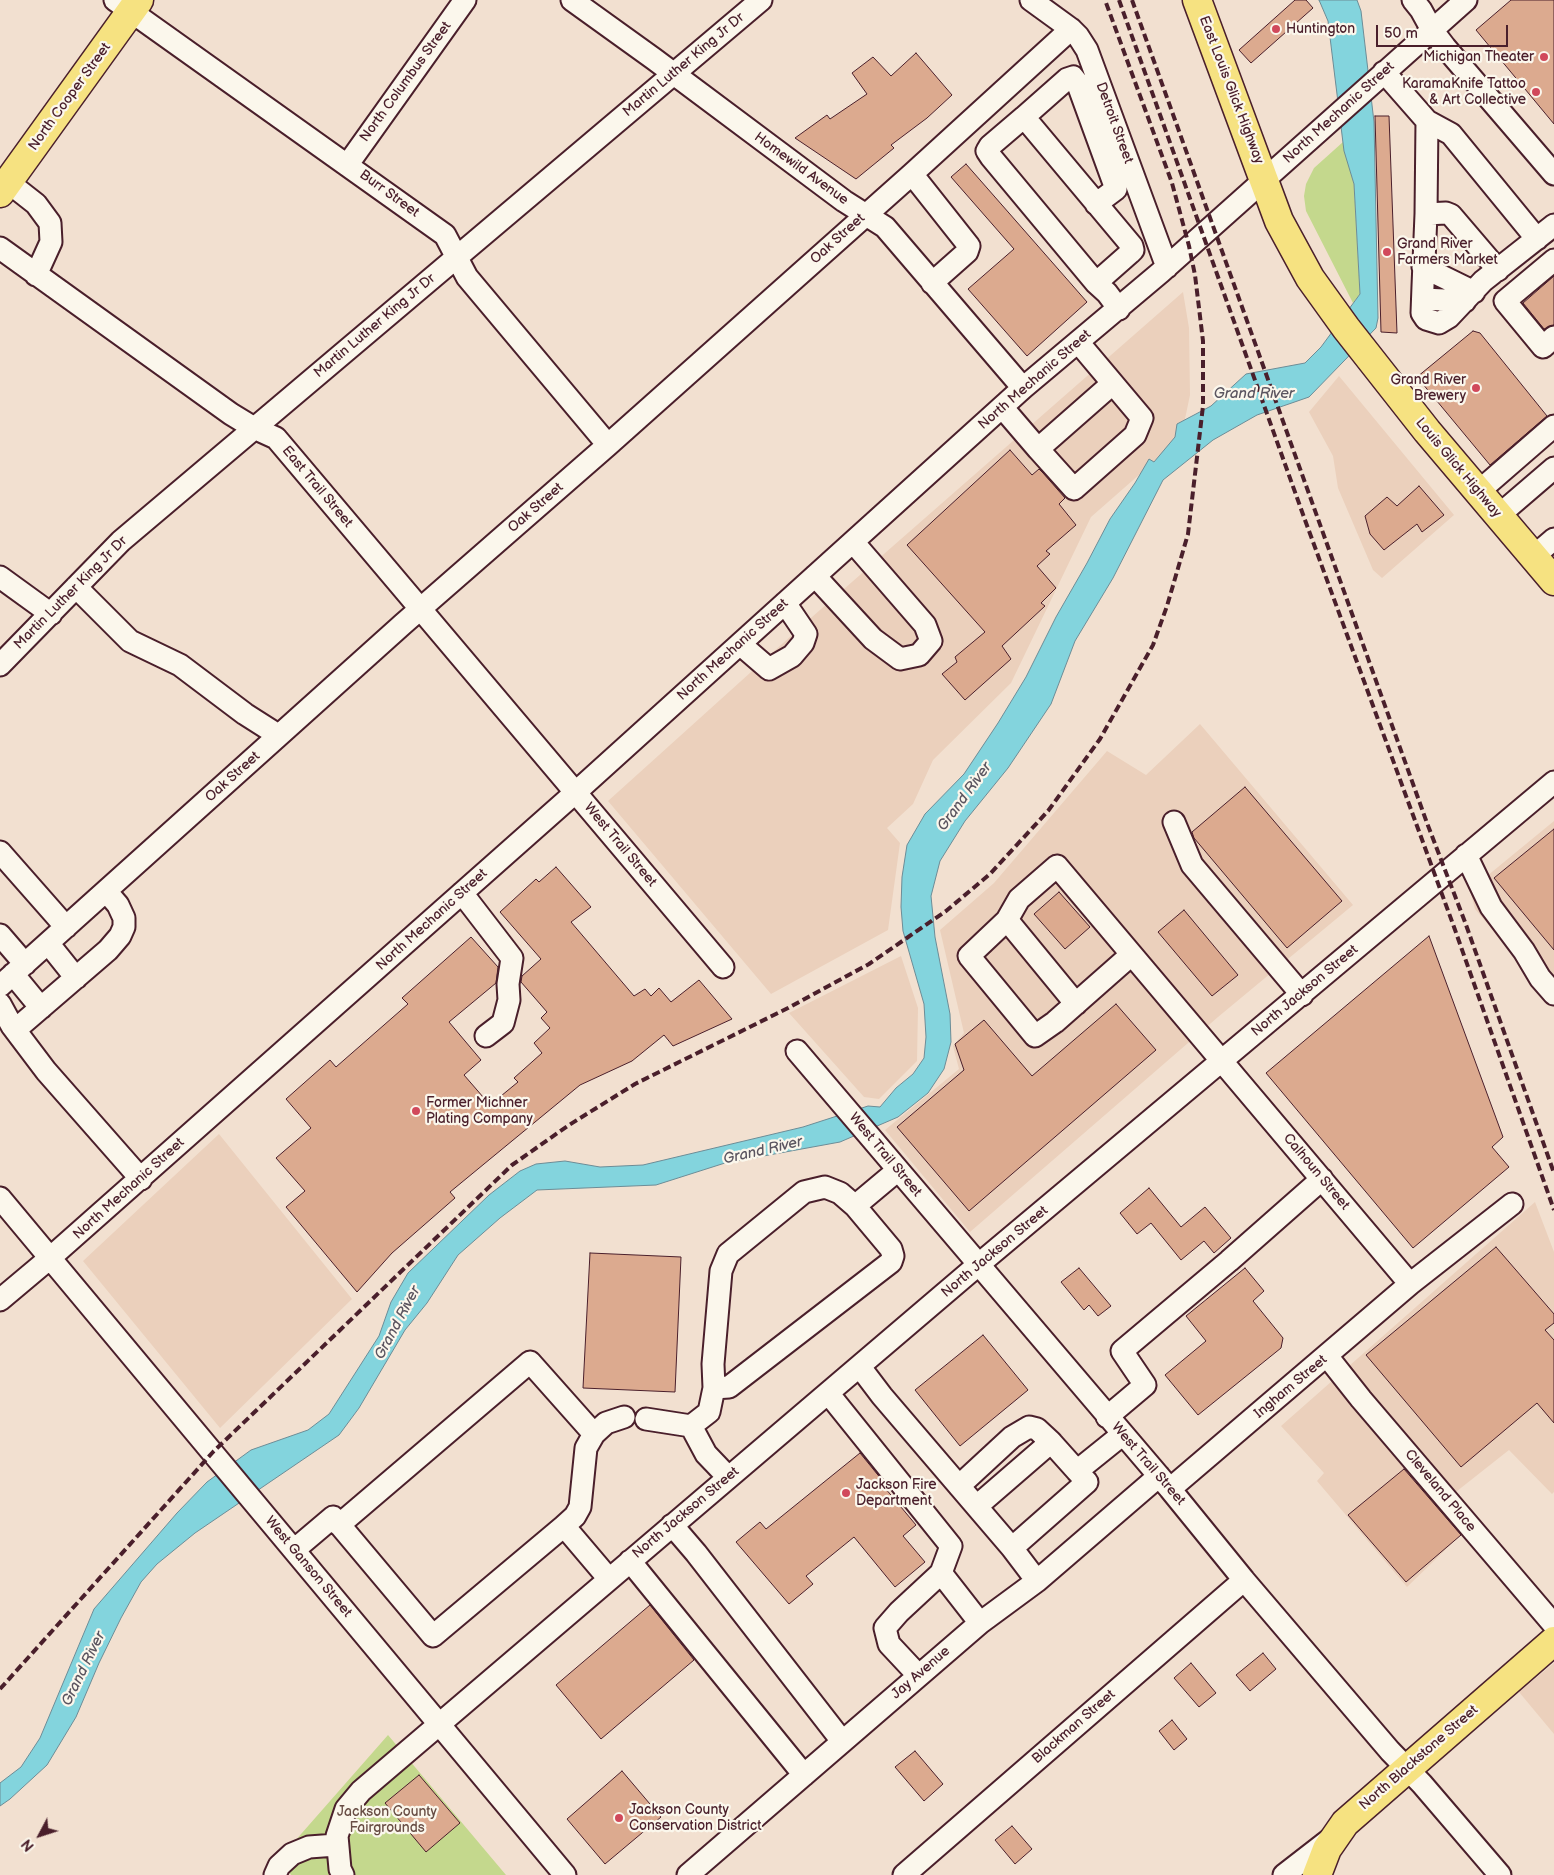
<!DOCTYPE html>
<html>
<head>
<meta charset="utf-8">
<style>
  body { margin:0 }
  #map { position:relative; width:1554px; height:1875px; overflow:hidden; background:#f2e0d0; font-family:"Balsamiq Sans",sans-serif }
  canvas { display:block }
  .north { position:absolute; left:15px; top:1810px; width:50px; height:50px; -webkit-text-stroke:4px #fbf7ec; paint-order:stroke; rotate:230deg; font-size:14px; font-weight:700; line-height:20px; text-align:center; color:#4a1f2b }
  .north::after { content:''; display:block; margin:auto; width:18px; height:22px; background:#4a1f2b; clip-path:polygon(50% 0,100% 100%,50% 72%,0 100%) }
  .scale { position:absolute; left:1376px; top:25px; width:132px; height:22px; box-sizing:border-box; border:2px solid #4a1f2b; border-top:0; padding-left:6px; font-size:15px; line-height:18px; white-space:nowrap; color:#4a1f2b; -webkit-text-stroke:4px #fbf7ec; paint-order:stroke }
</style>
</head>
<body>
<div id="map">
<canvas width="1554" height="1875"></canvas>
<div class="north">N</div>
<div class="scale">50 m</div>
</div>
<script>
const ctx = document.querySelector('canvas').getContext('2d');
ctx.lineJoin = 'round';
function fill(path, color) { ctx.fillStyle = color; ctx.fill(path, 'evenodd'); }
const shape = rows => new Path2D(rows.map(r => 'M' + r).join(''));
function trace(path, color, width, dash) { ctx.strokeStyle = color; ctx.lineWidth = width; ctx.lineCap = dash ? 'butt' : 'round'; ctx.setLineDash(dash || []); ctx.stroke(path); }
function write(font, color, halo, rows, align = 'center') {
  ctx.font = font + ' "Balsamiq Sans",sans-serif'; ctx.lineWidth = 4.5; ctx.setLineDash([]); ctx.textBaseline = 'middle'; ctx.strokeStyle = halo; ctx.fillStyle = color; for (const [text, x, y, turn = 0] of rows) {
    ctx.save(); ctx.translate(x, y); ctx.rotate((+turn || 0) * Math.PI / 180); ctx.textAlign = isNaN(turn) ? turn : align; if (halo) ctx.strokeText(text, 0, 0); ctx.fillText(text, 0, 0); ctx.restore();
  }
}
const built = shape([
  [1183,292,1189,328,1190,395,1181,438,1091,517,1011,683,933,760,913,804,887,828,900,843,888,930,771,994,608,801,812,617],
  [1339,376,1454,515,1382,578,1373,570,1338,488,1333,456,1309,412],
  [1200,724,1353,905,1218,1017,970,1232,885,1130,959,1069,953,1046,964,1033,940,930,994,883,1107,751,1146,775],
  [1554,821,1554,1002,1475,909,1470,890],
  [901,956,918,1008,917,1061,879,1099,864,1097,789,1013],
  [219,1134,352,1299,220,1428,83,1261],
  [1535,1202,1554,1252,1554,1492,1552,1494,1509,1450,1452,1495,1473,1523,1407,1587,1317,1481,1324,1473,1281,1426],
  [1554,1663,1554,1734,1519,1692]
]);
const green = shape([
  [1343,142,1354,184,1360,294,1353,303,1306,211,1304,196,1306,184,1314,168],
  [388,1735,506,1875,291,1875,280,1858]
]);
const water = shape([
  [1319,0,1357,0,1361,11,1374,122,1378,318,1376,328,1309,397,1257,415,1213,440,1163,480,1113,578,1075,641,1051,704,1008,768,965,821,940,861,931,896,935,937,950,1014,951,1042,944,1069,928,1093,898,1117,840,1142,725,1163,656,1185,537,1190,500,1218,458,1255,427,1303,405,1330,359,1408,339,1435,195,1533,157,1564,141,1582,121,1618,99,1663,76,1717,47,1765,10,1799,0,1806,0,1783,21,1767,40,1738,94,1609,177,1513,207,1482,251,1450,308,1430,329,1414,379,1336,391,1302,408,1273,489,1195,520,1171,536,1164,565,1161,600,1167,643,1165,803,1127,868,1106,880,1107,896,1088,913,1074,924,1058,926,1037,924,1004,903,931,901,907,902,877,907,845,925,814,964,774,998,723,1026,677,1056,617,1087,563,1110,519,1135,483,1149,459,1154,462,1175,437,1177,424,1211,406,1246,374,1305,363,1321,347,1360,294,1354,184,1344,151,1328,21,1319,0]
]);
const building = shape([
  [1295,0,1306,0,1313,8,1251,63,1239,50,1295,0],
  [1511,0,1554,0,1554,124,1476,30,1511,0],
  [916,53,952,95,927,118,891,145,894,148,856,179,795,138,827,115,830,119,867,94,852,73,873,57,891,76,916,53],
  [1375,116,1389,116,1397,333,1381,332,1375,116],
  [966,164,1087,302,1027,356,968,289,1014,249,951,177,966,164],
  [1554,276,1554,325,1544,329,1523,303,1554,276],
  [1473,331,1480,333,1547,416,1490,465,1417,377,1473,331],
  [1010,450,1032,475,1039,469,1043,473,1065,498,1059,504,1076,525,1046,551,1050,554,1037,566,1056,588,1041,603,1045,606,1002,646,1011,659,965,700,942,674,957,662,955,657,985,632,907,545,1010,450],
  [1419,486,1444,515,1422,532,1417,524,1384,550,1370,534,1365,516,1387,497,1397,506,1419,486],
  [1245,787,1342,901,1287,948,1194,838,1192,832,1245,787],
  [1554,829,1554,950,1494,878,1554,829],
  [556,867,591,907,571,922,634,996,645,989,651,996,659,988,671,1002,699,980,732,1019,673,1046,664,1035,632,1061,580,1085,450,1192,455,1198,392,1253,357,1292,286,1207,305,1191,276,1158,311,1128,286,1099,330,1060,336,1067,408,1004,402,998,471,937,498,967,496,983,449,1022,481,1060,464,1075,490,1105,518,1082,514,1078,542,1053,534,1043,550,1028,541,1018,547,1012,521,982,522,976,541,959,500,912,536,879,539,882,556,867],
  [1059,892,1090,927,1065,949,1034,914,1059,892],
  [1184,910,1238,975,1212,996,1158,932,1184,910],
  [1429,936,1503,1137,1492,1147,1509,1167,1413,1248,1266,1073,1429,936],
  [1116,1004,1156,1050,969,1211,897,1127,964,1070,955,1044,984,1020,1032,1076,1116,1004],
  [1149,1188,1181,1227,1205,1207,1231,1238,1214,1253,1204,1241,1181,1260,1151,1223,1137,1234,1120,1213,1149,1188],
  [1496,1247,1554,1314,1554,1323,1545,1330,1554,1340,1554,1423,1537,1403,1461,1467,1366,1355,1496,1247],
  [590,1253,681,1257,675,1392,583,1388,590,1253],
  [1079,1268,1111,1306,1098,1316,1089,1305,1084,1310,1061,1282,1079,1268],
  [1245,1268,1264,1291,1253,1301,1283,1338,1281,1348,1198,1415,1165,1375,1206,1341,1186,1316,1245,1268],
  [983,1335,1028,1390,960,1446,915,1390,983,1335],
  [860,1453,882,1480,880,1482,916,1525,903,1536,925,1562,895,1587,854,1537,806,1576,813,1584,789,1604,736,1542,760,1522,766,1529,860,1453],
  [1404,1469,1461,1535,1406,1582,1348,1515,1404,1469],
  [650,1605,694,1660,601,1739,556,1685,650,1605],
  [1263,1653,1276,1669,1250,1691,1236,1675,1263,1653],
  [1191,1663,1216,1693,1199,1707,1174,1678,1191,1663],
  [1172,1720,1187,1739,1174,1750,1159,1731,1172,1720],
  [915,1751,943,1784,924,1801,895,1767,915,1751],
  [622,1771,661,1817,605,1864,567,1819,622,1771],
  [419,1775,460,1823,426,1852,385,1803,419,1775],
  [1012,1826,1032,1849,1015,1864,995,1840,1012,1826]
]);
const minor = shape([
  [115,0,445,235,467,277,608,445],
  [572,0,654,59,844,201,885,227,1023,388],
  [1031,0,1071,29,1078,36,1087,50,1167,267],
  [1413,0,1421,10,1432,30,1445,47,1554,174],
  [1384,72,1427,121,1426,214,1423,286,1422,313,1426,319,1439,323,1449,317,1483,281,1554,225],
  [1024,117,1067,79,1073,77,1077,82,1116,189,1096,204],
  [1427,121,1451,134,1537,239],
  [348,164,465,0],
  [912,174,969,246,967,252,932,283],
  [8,182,36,204,50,223,51,242,36,275],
  [1426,214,1446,213,1451,215,1498,270],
  [0,248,231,414,254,428,276,438,723,967],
  [1554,260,1505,301,1543,347,1554,337],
  [1423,267,1474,292],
  [1096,283,1130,253,1133,250,1132,246,1024,117,990,146,987,151,991,157,1096,283,1107,293,1119,309],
  [1423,299,1465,301],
  [1078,342,1142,418,1135,435,1074,489,1038,449,1112,384],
  [1002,407,1038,449],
  [1478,492,1554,426],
  [1498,516,1554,468],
  [1533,557,1554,539],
  [815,576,873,639,900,659,919,655,931,641,925,625,853,542],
  [0,577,51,614],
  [76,587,130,641,180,665,245,714,278,735],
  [740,644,769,669,792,656,803,643,806,634,785,603],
  [0,665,121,541,761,0],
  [1174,822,1192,865,1302,995],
  [0,852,66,927],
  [1466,855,1491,907,1524,951,1540,978,1554,994],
  [462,893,512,958,508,984,509,1000,503,1023,486,1036],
  [1007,920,1076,1004],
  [0,935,25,964],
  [48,943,76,978],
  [1131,955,1055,1022,1035,1036,969,956,1007,920,1019,899,1057,866,1410,1284],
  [13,974,41,1008],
  [0,986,403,624,608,445,912,174,1071,29],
  [0,1004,12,1026,46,1071,141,1179],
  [15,1030,108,950,120,936,124,927,124,918,118,905,106,891],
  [797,1051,1170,1489,1244,1580,1390,1751,1422,1784,1500,1875],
  [0,1198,565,1875],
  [0,1300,50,1258,576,792,1023,388,1161,272,1466,0],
  [1327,1356,1361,1399,1554,1625],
  [860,1367,882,1396,1012,1548,1037,1581],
  [714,1388,729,1387,891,1262,893,1256,891,1249,855,1206],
  [828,1393,951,1546,941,1573,980,1623],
  [1107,1417,1145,1385,1122,1351,1229,1261,1322,1179],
  [646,1419,691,1426,709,1412,714,1388,713,1364,721,1271,728,1254,804,1192,825,1187,840,1193,855,1206,898,1170],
  [691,1426,706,1454,728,1477],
  [959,1486,1012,1437,1029,1427,1037,1429,1051,1442],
  [1170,1489,1410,1284,1512,1204],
  [977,1506,1051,1442,1077,1471],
  [339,1525,530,1362,594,1434],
  [672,1525,696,1553,842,1741],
  [564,1526,575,1516,580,1507,586,1448,594,1434,606,1423,624,1417],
  [1012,1548,1087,1482,1077,1471,1123,1434],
  [294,1550,333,1517,433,1636,564,1526,609,1579],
  [630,1561,804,1775],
  [918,1675,889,1644,885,1628,899,1612,941,1573],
  [275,1875,279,1866,292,1854,309,1847,336,1845],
  [343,1875,340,1869,337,1836,346,1809,361,1791,978,1265,1554,782],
  [688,1875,980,1623,1037,1581,1159,1476],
  [904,1875,1244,1580],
  [1284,1875,1333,1837]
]);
const major = shape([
  [1197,0,1279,221,1310,278,1346,328,1427,431,1554,581],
  [0,193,139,0],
  [1317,1875,1327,1849,1345,1823,1554,1641]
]);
const rail = shape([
  [1119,0,1305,520,1454,927,1554,1210],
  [1132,0,1427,823,1465,922,1554,1173],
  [0,1689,213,1452,512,1165,569,1125,635,1084,788,1008,869,964,946,911,990,874,1048,811,1100,739,1153,645,1167,606,1188,534,1203,406,1203,341,1195,275,1189,246,1172,183,1105,0]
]);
const markers = [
  [1276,29,5,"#d1495b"],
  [1544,57,5,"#d1495b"],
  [1536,92,5,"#d1495b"],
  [1387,252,5,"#d1495b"],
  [1476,388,5,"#d1495b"],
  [416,1111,5,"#d1495b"],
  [846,1493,5,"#d1495b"],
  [619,1818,5,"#d1495b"]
];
const poiNames = [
  ["Huntington",1286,29],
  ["Michigan Theater",1534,57,"right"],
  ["KaramaKnife Tattoo",1526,84,"right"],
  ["& Art Collective",1526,100,"right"],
  ["Grand River",1397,244],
  ["Farmers Market",1397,260],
  ["Grand River",1466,380,"right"],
  ["Brewery",1466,396,"right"],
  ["Former Michner",426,1103],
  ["Plating Company",426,1119],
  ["Jackson Fire",856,1485],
  ["Department",856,1501],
  ["Jackson County",629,1810],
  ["Conservation District",629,1826]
];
const streetNames = [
  ["Martin Luther King Jr Dr",684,65,-40],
  ["North Columbus Street",406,82,-54],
  ["East Louis Glick Highway",1231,90,69],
  ["North Cooper Street",70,97,-54],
  ["North Mechanic Street",1339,113,-42],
  ["Detroit Street",1114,123,70],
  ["Homewild Avenue",801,169,36],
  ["Burr Street",389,194,36],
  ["Oak Street",838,239,-42],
  ["Martin Luther King Jr Dr",375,326,-40],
  ["North Mechanic Street",1035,380,-41],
  ["Louis Glick Highway",1458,468,50],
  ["East Trail Street",317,487,50],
  ["Oak Street",536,508,-41],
  ["Martin Luther King Jr Dr",71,593,-45],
  ["North Mechanic Street",733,650,-42],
  ["Oak Street",233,777,-42],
  ["West Trail Street",620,845,50],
  ["North Mechanic Street",432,920,-42],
  ["North Jackson Street",1305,991,-40],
  ["West Trail Street",885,1155,50],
  ["Calhoun Street",1316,1172,50],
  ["North Mechanic Street",129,1189,-42],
  ["North Jackson Street",995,1252,-40],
  ["Ingham Street",1291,1387,-40],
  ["West Trail Street",1148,1464,49],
  ["Cleveland Place",1440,1491,50],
  ["North Jackson Street",686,1513,-40],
  ["West Ganson Street",308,1567,50],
  ["Jay Avenue",921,1673,-41],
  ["Blackman Street",1074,1727,-41],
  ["North Blackstone Street",1419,1758,-41]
];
const parkNames = [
  ["Jackson County",387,1812],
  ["Fairgrounds",387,1828]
];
const waterNames = [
  ["Grand River",1254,394],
  ["Grand River",965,797,-54],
  ["Grand River",763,1151,-13],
  ["Grand River",398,1323,-62],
  ["Grand River",84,1669,-64]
];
fill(built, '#ebd0bc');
fill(green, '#c4d88d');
fill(water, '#83d4dd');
trace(water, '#6c8c96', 1);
fill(building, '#dcaa8f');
trace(building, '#4a1f2b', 1);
trace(minor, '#4a1f2b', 25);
trace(major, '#4a1f2b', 31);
trace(minor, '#fbf7ec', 21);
trace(major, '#f6e281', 28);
trace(rail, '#4a1f2b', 4, [8, 4]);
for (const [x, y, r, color] of markers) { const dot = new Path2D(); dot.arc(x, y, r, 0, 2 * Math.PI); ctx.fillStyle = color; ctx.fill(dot); trace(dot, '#fbf7ec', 2); }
write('14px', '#4a1f2b', '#fbf7ec', poiNames, 'left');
write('14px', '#4a1f2b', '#fbf7ec', streetNames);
write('14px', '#684d44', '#fbf7ec', parkNames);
write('italic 15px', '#5b5560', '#fbf7ec', waterNames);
</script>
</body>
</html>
